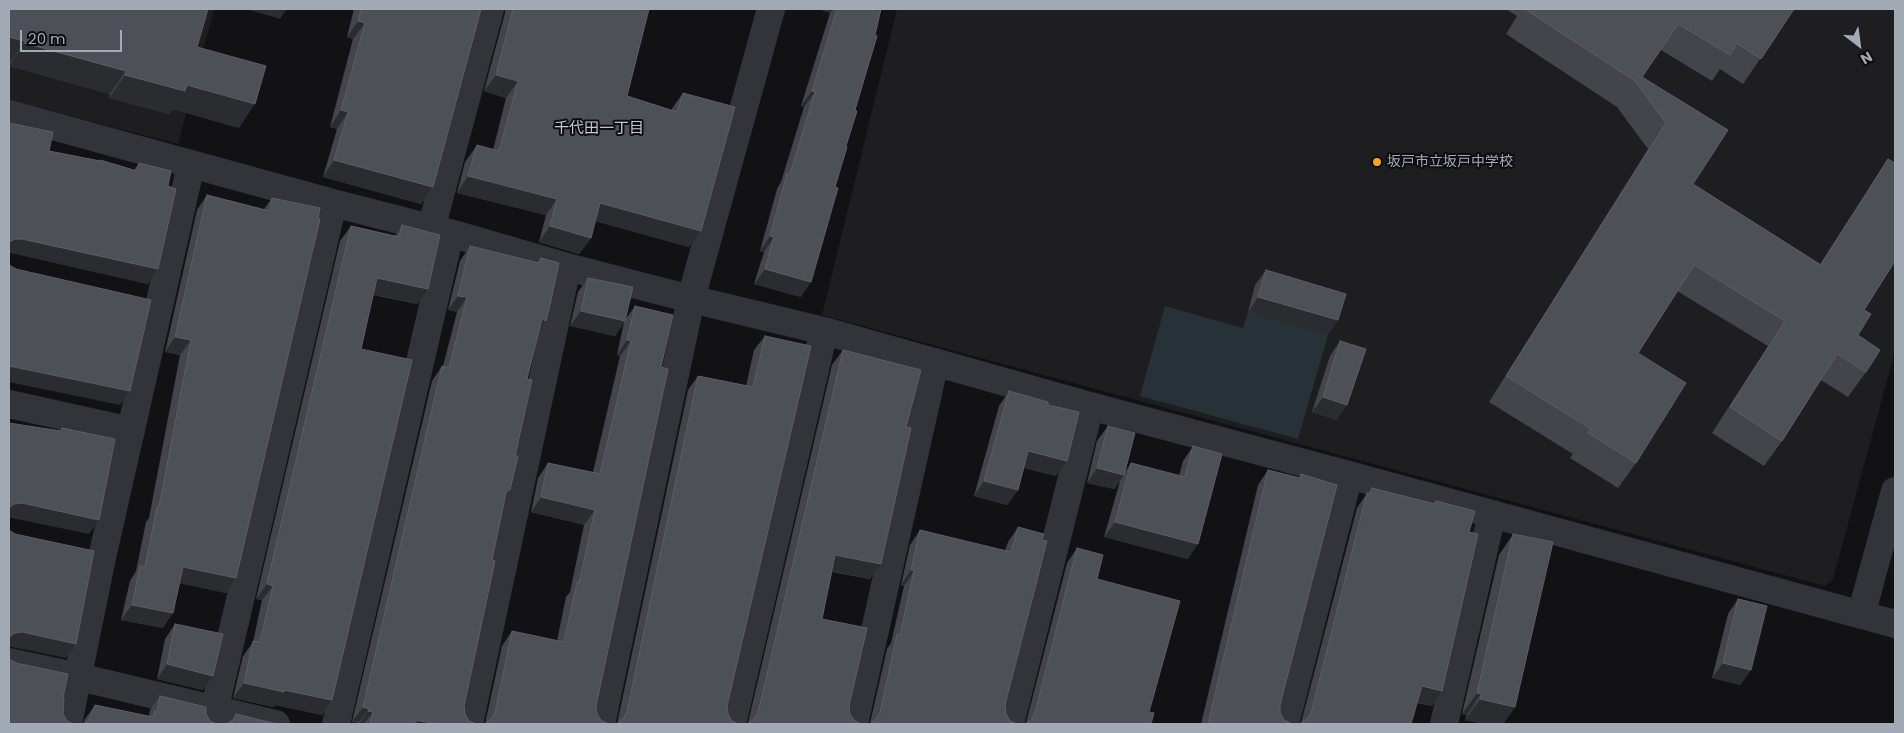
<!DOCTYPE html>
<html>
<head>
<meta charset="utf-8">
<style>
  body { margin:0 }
  #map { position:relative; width:1904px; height:733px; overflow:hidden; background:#121214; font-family:Poppins,sans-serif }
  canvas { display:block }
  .frame { position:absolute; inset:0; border:10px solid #a2aab6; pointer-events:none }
  .north { position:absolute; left:1834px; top:20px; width:50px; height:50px; -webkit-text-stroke:4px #0d0d0f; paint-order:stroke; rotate:150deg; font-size:14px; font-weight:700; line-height:20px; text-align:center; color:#a2aab6 }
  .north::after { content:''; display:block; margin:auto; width:18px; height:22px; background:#a2aab6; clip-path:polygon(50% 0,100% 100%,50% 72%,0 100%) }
  .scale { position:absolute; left:20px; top:30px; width:102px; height:22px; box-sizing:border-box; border:2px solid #a2aab6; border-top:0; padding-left:6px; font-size:15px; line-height:18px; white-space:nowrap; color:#a2aab6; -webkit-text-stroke:4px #0d0d0f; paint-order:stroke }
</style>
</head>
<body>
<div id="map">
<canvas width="1904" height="733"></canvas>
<div class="frame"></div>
<div class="north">N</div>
<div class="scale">20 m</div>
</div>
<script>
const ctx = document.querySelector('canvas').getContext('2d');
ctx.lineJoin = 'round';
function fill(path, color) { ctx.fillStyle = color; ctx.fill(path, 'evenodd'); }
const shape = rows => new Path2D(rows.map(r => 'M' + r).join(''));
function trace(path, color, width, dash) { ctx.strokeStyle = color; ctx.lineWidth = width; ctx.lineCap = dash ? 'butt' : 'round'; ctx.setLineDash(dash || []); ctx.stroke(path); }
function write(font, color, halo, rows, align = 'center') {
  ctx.font = font + ' Poppins,"Noto Sans JP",sans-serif'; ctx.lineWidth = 4; ctx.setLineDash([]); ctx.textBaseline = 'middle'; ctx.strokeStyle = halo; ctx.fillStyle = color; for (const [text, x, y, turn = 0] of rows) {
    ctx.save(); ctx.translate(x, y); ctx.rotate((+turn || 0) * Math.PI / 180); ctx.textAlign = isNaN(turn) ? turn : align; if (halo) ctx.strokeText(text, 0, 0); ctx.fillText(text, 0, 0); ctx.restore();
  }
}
const built = shape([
  [9,9,214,9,178,144,9,100],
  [897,9,1895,9,1895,351,1833,579,1825,586,822,315]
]);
const water = shape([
  [1165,306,1243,328,1248,312,1328,335,1298,439,1140,396]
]);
const minor = shape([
  [9,114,333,203,450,233,567,267,691,299,824,331,1090,406,1349,475,1895,624],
  [431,229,490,9],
  [9,404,131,431],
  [1861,615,1895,491],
  [9,662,79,677,276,724],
  [68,724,103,553,191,165],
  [211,724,333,203],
  [336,724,450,233],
  [469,724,567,267],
  [601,724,691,299,771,9],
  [732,724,824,331],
  [854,724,935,362],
  [1010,724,1090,406],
  [1285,724,1349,475],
  [1444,724,1492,514]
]);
const wall = shape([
  [9,9,197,47,239,128,173,109,169,114,109,98,110,94,9,66],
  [354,9,481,9,433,187,421,204,323,177,337,129,330,127,353,39,347,37],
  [505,9,649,9,627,96,671,110,683,93,689,247,595,221,591,238,579,254,539,242,546,215,457,193,465,162,477,145,493,150,506,98,484,91,505,13],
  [819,9,881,9,846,146,801,297,754,284,764,252,760,251,777,189,781,182,804,107,801,106,830,13],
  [1506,9,1794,9,1743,84,1720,69,1712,81,1661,50,1642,77,1728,130,1693,184,1820,264,1871,185,1888,159,1864,310,1858,335,1866,372,1848,397,1821,380,1782,441,1764,466,1712,433,1768,346,1677,291,1638,353,1636,463,1618,488,1570,458,1573,454,1489,402,1648,149,1617,107,1506,34,1517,16],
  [9,123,49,151,99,161,100,160,134,170,139,163,168,186,158,269,148,284,12,253,9,253],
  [207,195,264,209,272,198,236,578,226,593,180,583,163,628,121,620,130,581,136,571,146,522,149,518,180,355,165,352,197,210],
  [402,225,428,289,417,304,373,295,361,349,332,700,322,715,275,705,273,707,233,698,243,656,253,642,262,600,256,599,340,241,351,226,395,236],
  [470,246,537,263,541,258,546,321,539,330,527,379,515,456,510,490,505,498,492,560,464,706,465,714,469,721,476,724,358,724,358,723,352,722,432,381,442,366,443,366,457,312,448,310,460,261],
  [1266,270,1328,335,1248,312,1255,285],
  [588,278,625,320,635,306,661,367,596,706,597,714,601,720,485,724,502,646,512,631,557,641,566,597,570,592,584,525,531,512,538,478,548,463,593,472,620,356,617,355,624,322,615,336,570,326,578,292],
  [765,336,727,706,728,714,731,720,738,724,748,723,832,365,843,350,906,427,870,579,832,572,822,619,849,706,850,714,854,720,861,724,870,723,887,649,891,643,904,586,901,585,910,545,920,530,1005,551,1008,542,1018,527,1005,705,1006,714,1010,721,1017,724,608,724,617,724,688,390,698,376,746,386,754,350],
  [1340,341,1337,420,1312,412,1330,356],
  [1009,391,1048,405,1056,476,1024,468,1018,490,1007,505,974,496,999,406],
  [1108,426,1125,472,1131,463,1179,476,1183,461,1193,446,1188,559,1104,537,1120,481,1114,489,1087,483,1097,441],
  [1268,470,1299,478,1301,474,1280,705,1280,713,1284,720,1292,724,1201,724,1258,485],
  [1372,488,1434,504,1436,501,1469,532,1442,691,1432,706,1417,703,1301,723,1357,508,1367,493,1368,493],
  [1513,534,1515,707,1503,724,1484,724,1465,720,1467,715,1462,714,1499,555],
  [1077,548,1097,579,1149,712,1025,724,1026,723,1067,563],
  [1738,599,1751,670,1740,685,1712,678,1728,614],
  [175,624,203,690,157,679,165,639],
  [160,696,206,714,210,721,83,724,85,719,95,705,149,716,150,710]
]);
const shadedWall = shape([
  [246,9,287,9,280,19],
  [819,9,833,9,830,13],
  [358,21,365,23,353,39,347,37],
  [9,37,25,41,9,64],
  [24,43,126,71,110,94,9,66],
  [125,75,187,85,255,104,239,128,173,109,169,114,109,98],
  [496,75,518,81,506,98,484,91],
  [812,91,815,92,804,107,801,106],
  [341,110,348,112,337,129,330,127],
  [334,160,433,187,421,204,323,177],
  [468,176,557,199,546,215,457,193],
  [600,203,701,231,689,247,588,219],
  [550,226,591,238,579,254,539,242],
  [770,236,774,237,764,252,760,251],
  [15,239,22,239,158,269,148,284,12,253,9,253,9,242],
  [765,269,811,282,801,297,754,284],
  [377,278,428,289,417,304,366,293],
  [458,296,467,297,457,312,448,310],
  [1258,297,1338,320,1328,335,1248,312],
  [581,311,625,321,615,336,570,326],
  [542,319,546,321,535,335],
  [175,337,191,340,180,355,165,352],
  [627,340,631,341,620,356,617,355],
  [9,366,130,391,120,405,9,382],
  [1323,397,1347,405,1337,420,1312,412],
  [1028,451,1067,461,1056,476,1018,466],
  [1097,468,1124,475,1114,489,1087,483],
  [984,481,1018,490,1007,505,974,496],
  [508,490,510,490,500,505],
  [541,497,595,510,584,525,531,512],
  [22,503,99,520,89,534,12,518,9,518,9,508,14,504],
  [1115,522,1198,544,1188,559,1104,537],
  [835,555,881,564,870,579,825,570],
  [183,567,236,578,226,593,173,582],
  [911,570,914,571,904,586,901,585],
  [267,584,273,586,262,600,256,599],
  [132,605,173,613,163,628,121,620],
  [22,632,76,644,66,658,12,647,9,647,9,637,15,633],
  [1723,663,1751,670,1740,685,1712,678],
  [167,664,213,676,203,690,157,679],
  [244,683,284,690,332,700,322,715,275,705,273,707,233,698],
  [1422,686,1442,691,1432,706,1412,701],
  [1477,693,1481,694,1467,715,1462,714],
  [1480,699,1515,707,1503,724,1484,724,1465,720],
  [363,707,369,709,358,723,352,722],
  [368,711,373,712,364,724,359,724],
  [416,720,437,724,414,724]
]);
const building = shape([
  [9,9,208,9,197,47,266,66,255,104,187,85,185,91,125,75,126,71,24,43,25,41,9,37,9,9],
  [361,9,481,9,433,187,334,160,348,112,341,110,365,23,358,21,361,9],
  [513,9,649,9,627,96,677,112,683,93,735,107,701,231,600,203,591,238,550,226,557,199,468,176,477,145,499,151,518,81,496,75,513,9],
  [837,9,881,9,875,35,877,36,855,110,857,111,846,146,847,147,835,187,838,188,811,282,765,269,774,237,770,236,787,174,790,174,815,92,812,91,837,9],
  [1525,9,1794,9,1761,59,1737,43,1730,55,1678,24,1642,77,1728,130,1693,184,1821,265,1888,159,1895,163,1895,261,1864,310,1871,314,1858,335,1880,350,1866,372,1837,354,1782,441,1730,407,1785,321,1694,265,1638,353,1686,383,1636,463,1588,433,1591,429,1506,376,1666,123,1635,81,1525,9],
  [9,123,53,132,49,151,100,161,100,160,137,171,139,163,171,171,168,186,176,189,158,269,22,239,15,239,9,242,9,123],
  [207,195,269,211,272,198,320,208,318,219,320,219,236,578,183,567,173,613,132,605,140,566,145,567,157,507,159,507,191,340,175,337,207,195],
  [402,225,440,235,428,289,377,278,361,349,412,360,332,700,284,690,284,692,244,683,253,641,260,642,273,586,267,584,351,226,399,237,402,225],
  [470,246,539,263,541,258,559,263,550,305,546,321,542,319,527,379,532,380,515,456,518,456,510,490,508,490,506,493,492,560,495,561,464,706,465,714,469,721,476,724,437,724,416,720,416,724,370,724,373,712,368,711,369,709,363,707,442,366,449,368,467,297,458,296,470,246],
  [9,265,16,269,151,300,130,391,9,366,9,265],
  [1266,270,1346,294,1338,320,1258,297,1266,270],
  [588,278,633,287,625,321,581,311,588,278],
  [635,306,673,315,661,367,668,369,596,706,597,714,601,720,608,724,476,724,485,724,491,719,495,713,512,631,564,642,577,582,579,583,595,510,541,497,548,463,600,474,631,341,627,340,635,306],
  [765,336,811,346,727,706,728,714,731,720,738,724,747,724,754,719,758,713,843,350,921,370,906,427,911,428,881,564,835,555,822,619,867,628,849,706,850,714,854,720,861,724,870,724,876,719,880,713,897,634,900,635,914,571,911,570,920,530,1011,552,1018,527,1044,534,1042,540,1047,541,1005,705,1006,714,1010,721,1017,724,608,724,617,724,623,719,627,712,698,376,753,387,765,336],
  [1340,341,1366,349,1347,405,1323,397,1340,341],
  [1009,391,1048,402,1048,405,1079,412,1067,461,1028,451,1018,490,984,481,1009,391],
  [9,423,61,431,62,428,115,439,99,520,22,503,14,504,9,508,9,423],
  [1108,426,1135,433,1124,475,1097,468,1108,426],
  [1193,446,1222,454,1198,544,1115,522,1131,463,1185,477,1193,446],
  [1268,470,1300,478,1301,474,1337,485,1280,705,1280,713,1284,720,1292,724,1208,724,1268,470],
  [1372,488,1435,504,1436,501,1475,511,1469,532,1478,534,1442,691,1422,686,1411,724,1299,724,1306,720,1311,713,1367,493,1370,494,1372,488],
  [9,530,15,534,94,551,76,644,22,632,15,633,9,637,9,530],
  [1513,534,1553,542,1515,707,1480,699,1481,694,1477,693,1513,534],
  [1077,548,1103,555,1097,579,1180,601,1149,712,1154,713,1151,724,1019,724,1025,724,1031,720,1035,713,1077,548],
  [1738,599,1767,606,1751,670,1723,663,1738,599],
  [175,624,223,634,213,676,167,664,175,624],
  [9,659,16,663,68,674,63,698,64,698,63,714,67,721,73,724,9,724,9,659],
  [160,696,206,707,206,714,210,721,216,724,83,724,89,720,95,705,153,717,155,711,157,711,160,696],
  [236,714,277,724,226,724,233,720,236,714]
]);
const markers = [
  [1377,162,5,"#ffa11f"]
];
const poiNames = [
  ["坂戸市立坂戸中学校",1387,162]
];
const neighbourhoodNames = [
  ["千代田一丁目",599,129]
];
fill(built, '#1e1e21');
fill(water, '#273238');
trace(minor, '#333439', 28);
fill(wall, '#43454a');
fill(shadedWall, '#2b2c30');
fill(building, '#4d5056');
trace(building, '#5b5e65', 1);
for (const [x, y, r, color] of markers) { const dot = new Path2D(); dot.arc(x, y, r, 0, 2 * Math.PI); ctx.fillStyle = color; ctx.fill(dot); trace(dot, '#0d0d0f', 2); }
write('14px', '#a2aab6', '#0d0d0f', poiNames, 'left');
write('15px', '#c4c8d1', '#0d0d0f', neighbourhoodNames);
</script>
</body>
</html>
